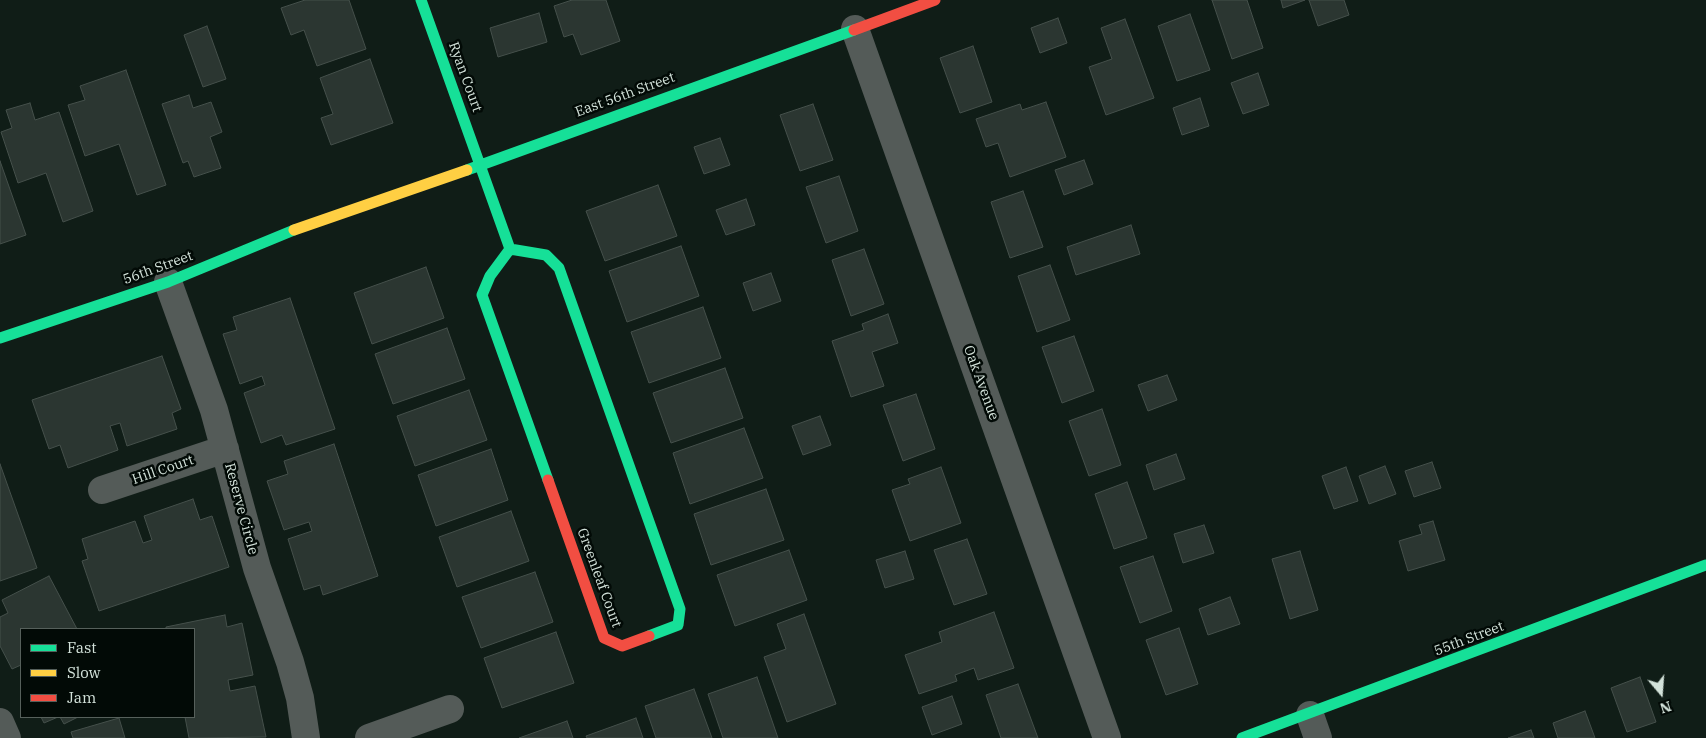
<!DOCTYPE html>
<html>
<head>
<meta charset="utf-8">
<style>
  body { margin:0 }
  #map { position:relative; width:1706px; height:738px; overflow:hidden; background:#101d17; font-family:"IBM Plex Serif",serif }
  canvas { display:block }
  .legend { position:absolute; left:20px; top:628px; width:175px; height:90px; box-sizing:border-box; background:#020a06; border:1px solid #56605b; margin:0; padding:6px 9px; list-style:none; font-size:15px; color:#d3e2da }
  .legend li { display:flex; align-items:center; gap:10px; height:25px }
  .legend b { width:25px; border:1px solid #56605b }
  .north { position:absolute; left:1636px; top:668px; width:50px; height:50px; -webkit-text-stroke:4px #020a06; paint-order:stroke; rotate:162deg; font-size:14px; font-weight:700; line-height:20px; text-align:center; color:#d3e2da }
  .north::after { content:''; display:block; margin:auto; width:18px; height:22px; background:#d3e2da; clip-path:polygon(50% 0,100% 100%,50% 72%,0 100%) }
</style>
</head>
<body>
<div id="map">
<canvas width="1706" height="738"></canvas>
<ul class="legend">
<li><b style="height:6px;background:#16e098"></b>Fast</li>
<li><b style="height:6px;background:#ffcf43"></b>Slow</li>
<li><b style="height:6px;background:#f24e42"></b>Jam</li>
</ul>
<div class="north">N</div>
</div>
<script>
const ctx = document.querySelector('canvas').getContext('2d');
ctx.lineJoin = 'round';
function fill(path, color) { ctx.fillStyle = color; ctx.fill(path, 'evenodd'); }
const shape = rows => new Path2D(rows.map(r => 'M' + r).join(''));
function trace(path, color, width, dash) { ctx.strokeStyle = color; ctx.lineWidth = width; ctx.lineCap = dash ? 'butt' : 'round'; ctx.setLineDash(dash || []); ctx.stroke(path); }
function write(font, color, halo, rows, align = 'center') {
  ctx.font = font + ' "IBM Plex Serif",serif'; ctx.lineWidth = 5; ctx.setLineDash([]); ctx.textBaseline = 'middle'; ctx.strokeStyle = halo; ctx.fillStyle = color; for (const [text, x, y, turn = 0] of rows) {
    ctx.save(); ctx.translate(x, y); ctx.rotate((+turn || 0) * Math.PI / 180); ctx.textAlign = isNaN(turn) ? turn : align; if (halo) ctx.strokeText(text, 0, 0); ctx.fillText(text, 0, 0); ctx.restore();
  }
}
const building = shape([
  [305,0,349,0,366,49,317,66,304,30,291,35,281,8,305,0],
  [572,0,606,0,620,41,581,55,573,34,564,37,554,6,572,0],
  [1212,0,1247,0,1263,48,1232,59,1212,0],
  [1281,0,1305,0,1283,8,1281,0],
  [1309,0,1344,0,1349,15,1318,26,1309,0],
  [539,13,547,42,498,57,490,28,539,13],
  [1190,14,1210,70,1177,81,1158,26,1190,14],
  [1058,18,1067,43,1040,53,1031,28,1058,18],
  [1125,19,1154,98,1106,115,1089,67,1112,59,1101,28,1125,19],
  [207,26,226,79,203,87,184,35,207,26],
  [973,46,992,102,960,113,940,58,973,46],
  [370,59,393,123,331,145,321,118,333,114,320,78,370,59],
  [126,70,166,185,137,195,119,144,85,156,68,105,85,100,80,86,126,70],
  [1258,73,1269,105,1243,114,1231,83,1258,73],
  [189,95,193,108,211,102,222,132,210,137,221,168,194,177,188,161,183,163,162,104,189,95],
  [1200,98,1209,126,1182,135,1173,108,1200,98],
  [1046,102,1066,157,1010,177,998,143,986,147,976,119,1020,104,1022,110,1046,102],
  [30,103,35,120,59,112,93,211,63,222,46,173,18,183,1,132,12,128,6,110,30,103],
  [813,104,833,160,800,171,780,115,813,104],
  [720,138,730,165,704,174,694,147,720,138],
  [1084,160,1093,184,1064,195,1055,170,1084,160],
  [0,161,26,235,0,244,0,161],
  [839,176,858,231,826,243,806,187,839,176],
  [658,185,677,236,605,261,586,211,658,185],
  [1023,191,1043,247,1010,258,991,202,1023,191],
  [746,199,755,225,726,235,716,210,746,199],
  [1131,225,1140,254,1076,275,1067,247,1131,225],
  [681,246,699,296,627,322,609,271,681,246],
  [864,249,884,304,851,316,832,260,864,249],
  [1050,265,1070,320,1037,332,1018,276,1050,265],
  [426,267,444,318,372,344,354,293,426,267],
  [771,273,781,301,753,311,743,283,771,273],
  [290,298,335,429,286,445,282,435,261,443,244,393,265,385,262,376,240,384,223,334,237,330,233,317,290,298],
  [703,307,721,358,649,383,631,332,703,307],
  [888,314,898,343,872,352,884,386,851,397,832,341,864,330,862,324,888,314],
  [447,328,465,379,393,404,375,354,447,328],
  [1074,336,1094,391,1062,403,1042,347,1074,336],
  [162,356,181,409,172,413,177,429,127,446,120,423,110,426,118,450,68,468,60,445,49,449,32,400,162,356],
  [725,368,743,418,671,443,653,393,725,368],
  [1167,375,1177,400,1148,411,1138,385,1167,375],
  [469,390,487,440,415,466,397,416,469,390],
  [916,394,935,449,903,461,883,405,916,394],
  [1102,409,1121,465,1089,476,1069,421,1102,409],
  [820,416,831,445,803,455,792,426,820,416],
  [744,428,763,478,690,504,673,453,744,428],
  [334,444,378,576,323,595,320,585,304,590,288,539,312,531,309,522,284,530,267,481,288,474,284,461,334,444],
  [491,449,508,500,436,526,418,475,491,449],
  [1176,454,1185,479,1154,490,1146,465,1176,454],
  [1432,462,1441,488,1414,497,1405,471,1432,462],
  [0,464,37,568,0,581,0,464],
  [1385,466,1396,494,1369,504,1359,476,1385,466],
  [941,467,961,523,910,541,892,490,910,484,908,479,941,467],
  [1346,467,1358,501,1334,509,1322,476,1346,467],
  [1127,482,1147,538,1114,549,1095,494,1127,482],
  [766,489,784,540,711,565,694,514,766,489],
  [193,499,200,520,212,516,229,567,99,611,82,561,88,559,82,539,135,521,143,543,152,540,144,516,193,499],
  [511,511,529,561,457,587,439,537,511,511],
  [1433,521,1445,560,1408,571,1399,541,1422,534,1419,525,1433,521],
  [1204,525,1214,553,1183,563,1174,534,1204,525],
  [967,539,987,594,954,605,934,550,967,539],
  [789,550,807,600,735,626,717,575,789,550],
  [905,551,914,579,885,588,876,560,905,551],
  [1300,551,1318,610,1290,619,1272,559,1300,551],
  [1153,556,1172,611,1140,623,1120,567,1153,556],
  [535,572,553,622,481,648,462,597,535,572],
  [49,576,77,629,21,629,21,665,12,669,0,646,0,617,8,613,2,600,49,576],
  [1230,597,1240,624,1208,635,1199,609,1230,597],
  [994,612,1014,668,978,680,974,668,955,675,957,681,919,694,905,655,942,642,939,632,994,612],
  [804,614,836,704,787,722,764,657,786,649,777,624,804,614],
  [225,615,227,627,242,623,253,675,228,680,230,691,255,686,266,737,189,738,185,717,194,717,194,629,166,629,166,627,225,615],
  [1179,628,1198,684,1166,695,1146,640,1179,628],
  [556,632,574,683,502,708,484,658,556,632],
  [757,677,778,738,723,738,708,694,757,677],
  [1640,677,1656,722,1627,732,1611,688,1640,677],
  [1018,684,1038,738,1001,738,986,695,1018,684],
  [694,689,712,738,656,738,645,706,694,689],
  [952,696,962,724,932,735,922,707,952,696],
  [1585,711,1595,738,1558,738,1553,723,1585,711],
  [41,717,58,717,44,723,41,717],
  [60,717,78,717,64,724,60,717],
  [119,718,125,738,73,738,71,732,119,718],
  [636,718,643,738,587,738,586,736,636,718],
  [567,721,573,738,519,738,567,721],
  [1531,730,1534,738,1508,738,1531,730]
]);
const street = shape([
  [855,29,1107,738],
  [168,282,214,410,257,568,290,662,300,698,306,738],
  [102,490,225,449],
  [1310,715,1318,738],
  [0,722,7,738],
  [369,738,450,709]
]);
const fast = shape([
  [421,0,510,249,490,276,482,295,548,480],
  [467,170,854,30],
  [510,249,546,255,559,268,680,609,678,625,649,636],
  [0,338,168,282,294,230],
  [1242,738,1706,565]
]);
const slow = shape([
  [294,230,467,170]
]);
const jam = shape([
  [854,30,935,0],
  [548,480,604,638,622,646,649,636]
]);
const streetNames = [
  ["Ryan Court",465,77,70],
  ["East 56th Street",625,95,-20],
  ["56th Street",158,268,-20],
  ["Oak Avenue",981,383,70],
  ["Hill Court",163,470,-19],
  ["Reserve Circle",241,509,75],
  ["Greenleaf Court",599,578,70],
  ["55th Street",1469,639,-21]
];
fill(building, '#2b3631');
trace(building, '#45504b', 1);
trace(street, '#545b58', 28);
trace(fast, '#16e098', 11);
trace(slow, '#ffcf43', 11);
trace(jam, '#f24e42', 11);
write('14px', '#d3e2da', '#020a06', streetNames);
</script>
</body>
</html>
